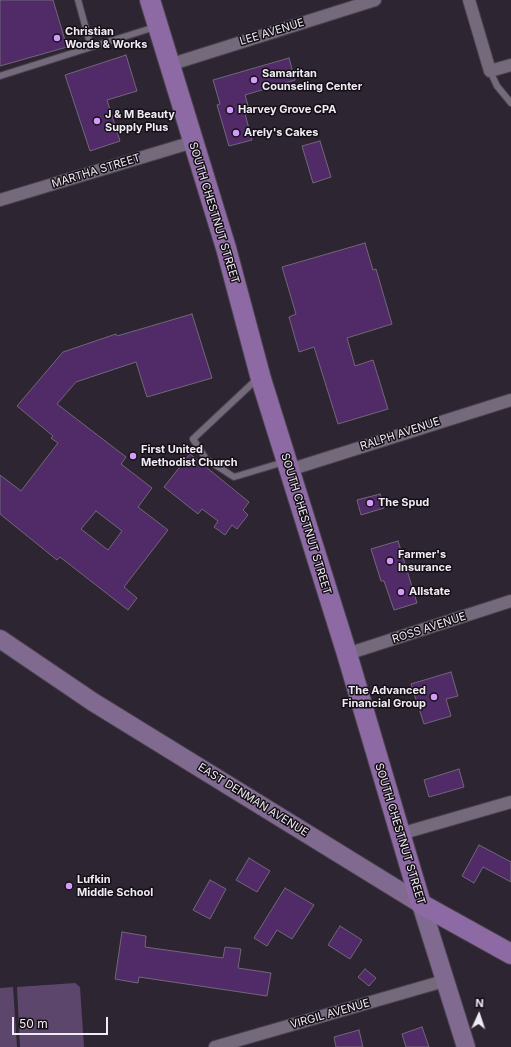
<!DOCTYPE html>
<html>
<head>
<meta charset="utf-8">
<style>
  body { margin:0 }
  #map { position:relative; width:511px; height:1047px; overflow:hidden; background:#2e2533; font-family:Inter,sans-serif }
  canvas { display:block }
  .north { position:absolute; left:459px; top:995px; width:40px; height:40px; -webkit-text-stroke:3px #141016; paint-order:stroke; rotate:3deg; font-size:11px; font-weight:700; line-height:16px; text-align:center; color:#f0ebf4 }
  .north::after { content:''; display:block; margin:auto; width:14px; height:18px; background:#f0ebf4; clip-path:polygon(50% 0,100% 100%,50% 72%,0 100%) }
  .scale { position:absolute; left:12px; top:1017px; width:96px; height:18px; box-sizing:border-box; border:2px solid #f0ebf4; border-top:0; padding-left:5px; font-size:12px; line-height:14px; white-space:nowrap; color:#f0ebf4; -webkit-text-stroke:3px #141016; paint-order:stroke }
</style>
</head>
<body>
<div id="map">
<canvas width="511" height="1047"></canvas>
<div class="north">N</div>
<div class="scale">50 m</div>
</div>
<script>
const ctx = document.querySelector('canvas').getContext('2d');
ctx.lineJoin = 'round';
function fill(path, color) { ctx.fillStyle = color; ctx.fill(path, 'evenodd'); }
const shape = rows => new Path2D(rows.map(r => 'M' + r).join(''));
function trace(path, color, width, dash) { ctx.strokeStyle = color; ctx.lineWidth = width; ctx.lineCap = dash ? 'butt' : 'round'; ctx.setLineDash(dash || []); ctx.stroke(path); }
function write(font, color, halo, rows, align = 'center') {
  ctx.font = font + ' Inter,sans-serif'; ctx.lineWidth = 3; ctx.setLineDash([]); ctx.textBaseline = 'middle'; ctx.strokeStyle = halo; ctx.fillStyle = color; for (const [text, x, y, turn = 0] of rows) {
    ctx.save(); ctx.translate(x, y); ctx.rotate((+turn || 0) * Math.PI / 180); ctx.textAlign = isNaN(turn) ? turn : align; if (halo) ctx.strokeText(text, 0, 0); ctx.fillText(text, 0, 0); ctx.restore();
  }
}
const green = shape([
  [75,983,80,987,84,1047,20,1047,17,987],
  [13,987,17,1047,0,1047,0,988]
]);
const building = shape([
  [0,0,53,0,67,47,0,66,0,0],
  [126,55,137,91,107,100,120,141,90,151,65,75,126,55],
  [289,58,295,80,245,95,249,109,244,110,252,140,229,146,217,105,220,104,213,80,289,58],
  [320,141,331,177,313,183,302,146,320,141],
  [365,243,373,270,376,269,392,324,347,338,355,366,373,360,388,409,338,424,314,347,299,352,289,317,296,314,282,267,365,243],
  [192,314,212,378,147,397,136,362,76,382,57,404,126,457,121,464,152,488,138,507,168,530,124,587,137,598,128,610,60,557,57,560,0,514,0,475,21,491,58,443,51,438,53,436,17,406,63,352,116,334,117,336,192,314],
  [96,511,122,531,108,550,81,529,96,511],
  [190,454,249,502,243,510,248,515,237,529,232,525,225,535,214,527,218,521,202,509,198,514,164,487,190,454],
  [380,494,384,508,361,515,357,500,380,494],
  [398,541,417,603,394,610,384,581,381,581,371,549,398,541],
  [451,672,458,696,446,699,451,716,424,724,411,684,451,672],
  [459,769,464,787,429,797,424,780,459,769],
  [479,845,511,862,511,882,483,867,474,883,462,876,479,845],
  [249,858,270,871,257,892,236,880,249,858],
  [210,880,226,889,210,919,193,910,210,880],
  [285,888,314,905,292,939,277,930,267,946,254,938,285,888],
  [340,926,362,940,350,959,328,945,340,926],
  [122,932,146,936,145,947,223,958,225,947,241,949,238,968,271,973,267,996,139,977,138,983,115,979,122,932],
  [365,969,376,978,369,986,358,977,365,969],
  [422,1027,429,1047,406,1047,402,1034,422,1027],
  [359,1030,363,1047,336,1047,334,1037,359,1030]
]);
const service = shape([
  [78,0,91,47],
  [490,71,497,86,511,103],
  [0,76,155,27],
  [258,378,193,439,206,459,234,477,284,462]
]);
const minor = shape([
  [469,0,490,71,511,65],
  [169,65,375,0],
  [0,200,193,142],
  [289,470,511,400],
  [347,654,511,601],
  [400,834,511,802],
  [215,1047,444,981]
]);
const secondary = shape([
  [0,639,93,702,421,904,466,1047]
]);
const primary = shape([
  [150,0,226,248,261,379,347,654,421,904,511,954]
]);
const markers = [
  [57,38,4,"#d59bfa"],
  [254,80,4,"#d59bfa"],
  [230,110,4,"#d59bfa"],
  [97,121,4,"#d59bfa"],
  [236,133,4,"#d59bfa"],
  [133,456,4,"#d59bfa"],
  [370,503,4,"#d59bfa"],
  [390,561,4,"#d59bfa"],
  [401,592,4,"#d59bfa"],
  [434,697,4,"#d59bfa"],
  [69,886,4,"#d59bfa"]
];
const poiNames = [
  ["Christian",65,32],
  ["Words & Works",65,45],
  ["Samaritan",262,74],
  ["Counseling Center",262,87],
  ["Harvey Grove CPA",238,110],
  ["J & M Beauty",105,115],
  ["Supply Plus",105,128],
  ["Arely's Cakes",244,133],
  ["First United",141,450],
  ["Methodist Church",141,463],
  ["The Spud",378,503],
  ["Farmer's",398,555],
  ["Insurance",398,568],
  ["Allstate",409,592],
  ["The Advanced",426,691,"right"],
  ["Financial Group",426,704,"right"],
  ["Lufkin",77,880],
  ["Middle School",77,893]
];
const streetNames = [
  ["LEE AVENUE",272,32,-17],
  ["MARTHA STREET",96,171,-17],
  ["SOUTH CHESTNUT STREET",214,213,73],
  ["RALPH AVENUE",400,434,-18],
  ["SOUTH CHESTNUT STREET",306,524,73],
  ["ROSS AVENUE",429,628,-18],
  ["EAST DENMAN AVENUE",253,800,32],
  ["SOUTH CHESTNUT STREET",400,834,73],
  ["VIRGIL AVENUE",330,1014,-16]
];
fill(green, '#5d466c');
fill(building, '#512b67');
trace(building, '#716778', 1);
trace(service, '#4a434f', 8);
trace(minor, '#4a434f', 14);
trace(secondary, '#4a434f', 20);
trace(primary, '#4a434f', 22);
trace(service, '#746a7b', 6);
trace(minor, '#746a7b', 12);
trace(secondary, '#816a90', 18);
trace(primary, '#8e6aa4', 20);
for (const [x, y, r, color] of markers) { const dot = new Path2D(); dot.arc(x, y, r, 0, 2 * Math.PI); ctx.fillStyle = color; ctx.fill(dot); trace(dot, '#141016', 1.5); }
write('bold 11px', '#f0ebf4', '#141016', poiNames, 'left');
write('11px', '#f0ebf4', '#141016', streetNames);
</script>
</body>
</html>
